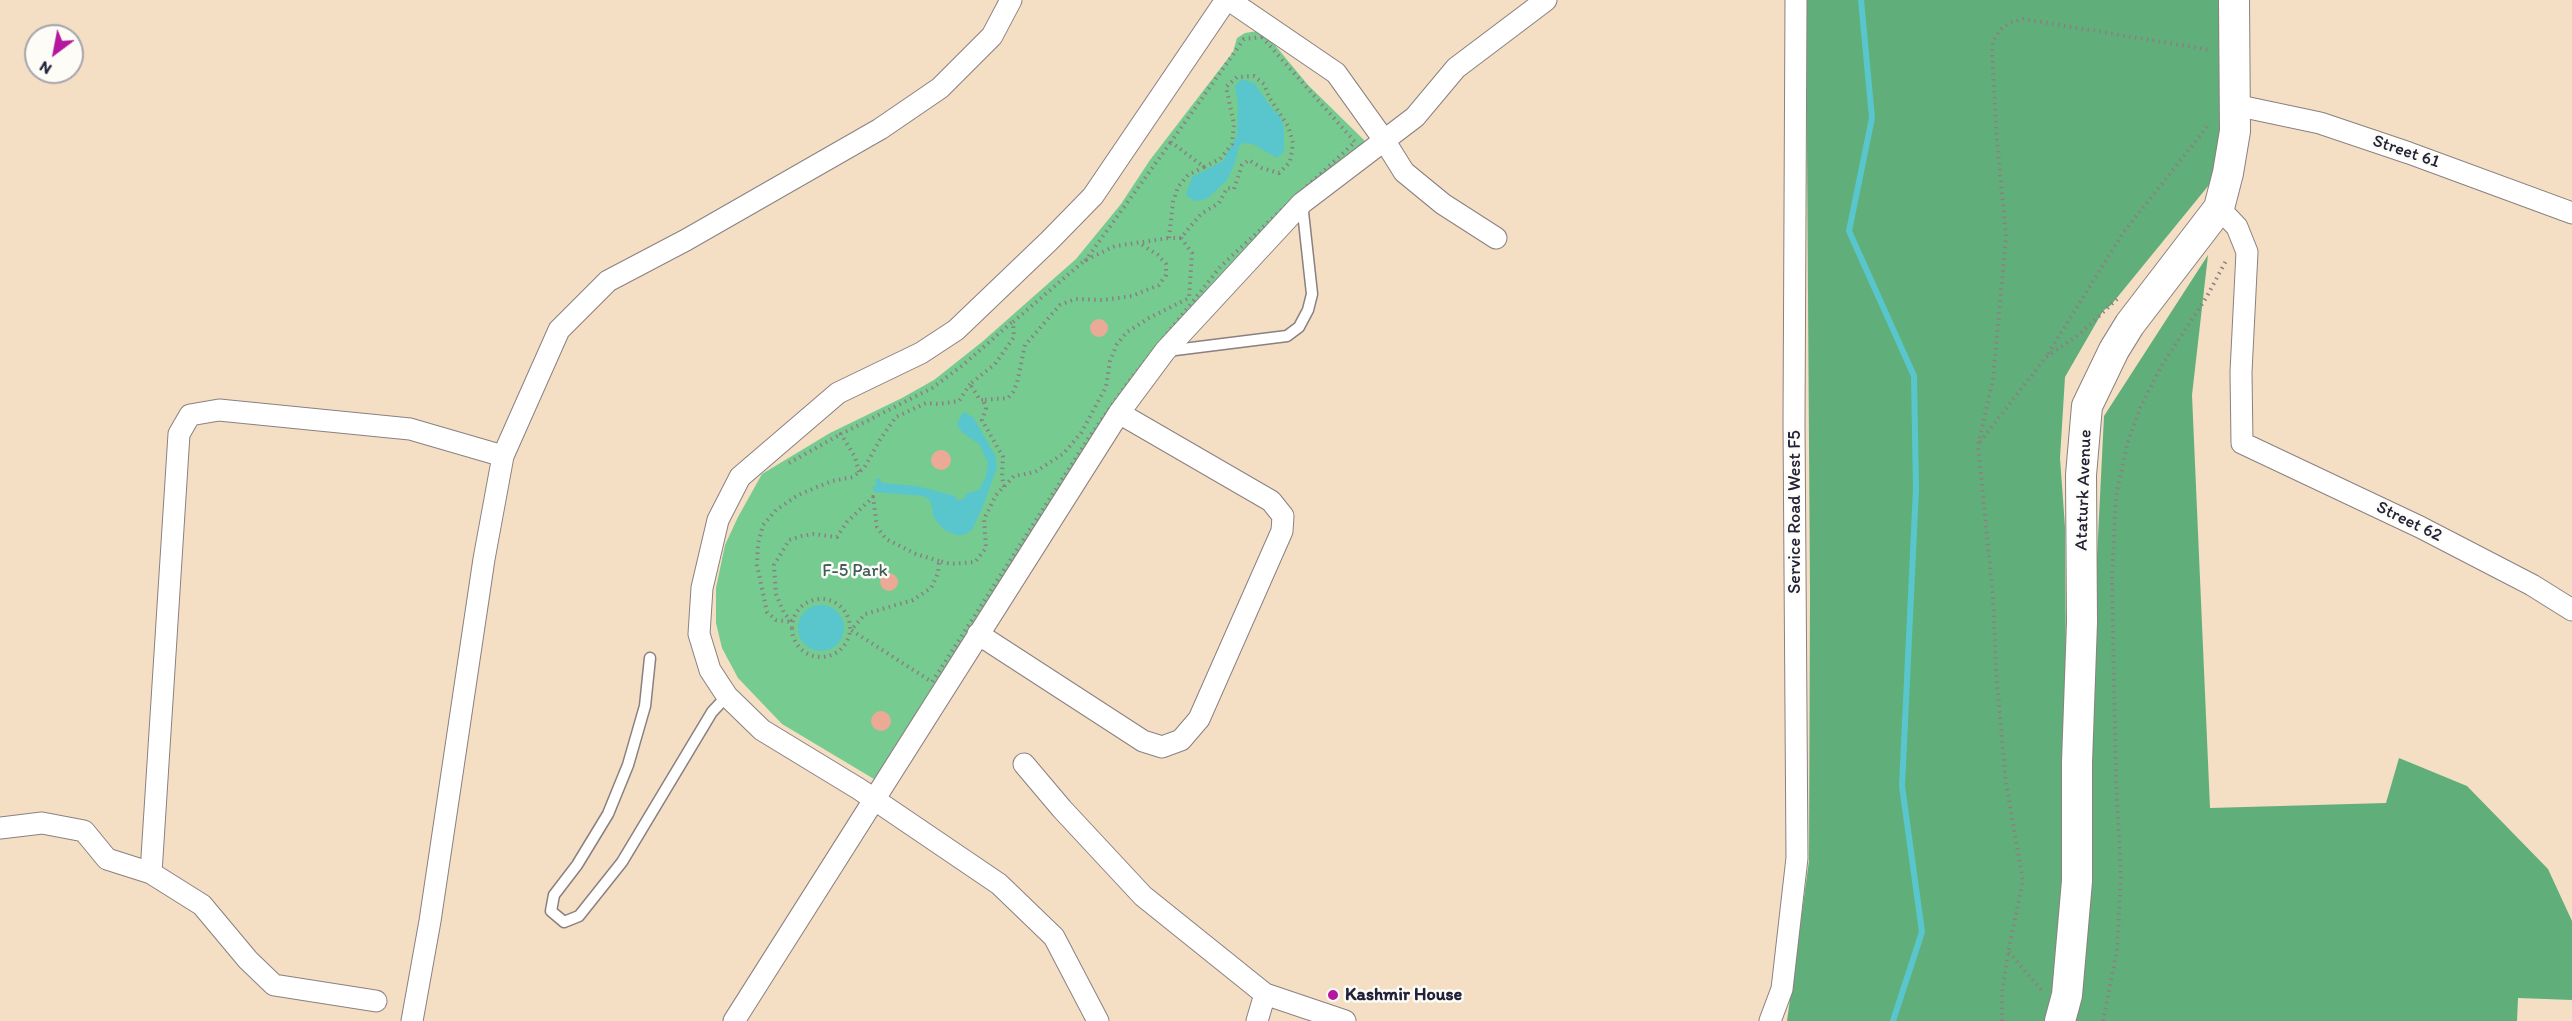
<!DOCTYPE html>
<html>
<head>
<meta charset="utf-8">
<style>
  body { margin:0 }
  #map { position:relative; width:2572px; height:1021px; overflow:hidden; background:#f4dec4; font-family:Itim,sans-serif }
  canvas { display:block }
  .north { position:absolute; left:24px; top:24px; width:60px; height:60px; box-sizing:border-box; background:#fdfcf7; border:2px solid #a5a5ac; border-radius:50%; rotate:212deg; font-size:16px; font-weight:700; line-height:24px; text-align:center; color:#22223b }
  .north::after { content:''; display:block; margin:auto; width:21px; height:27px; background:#b5179e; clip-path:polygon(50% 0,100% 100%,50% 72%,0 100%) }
</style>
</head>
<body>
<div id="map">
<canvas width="2572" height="1021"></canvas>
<div class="north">N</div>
</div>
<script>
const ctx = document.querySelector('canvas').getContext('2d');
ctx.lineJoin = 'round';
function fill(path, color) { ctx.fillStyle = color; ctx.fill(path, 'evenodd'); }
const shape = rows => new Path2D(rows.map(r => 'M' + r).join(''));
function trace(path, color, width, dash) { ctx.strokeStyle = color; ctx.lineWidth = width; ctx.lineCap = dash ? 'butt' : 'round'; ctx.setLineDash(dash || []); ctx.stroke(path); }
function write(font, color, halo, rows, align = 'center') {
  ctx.font = font + ' Itim,sans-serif'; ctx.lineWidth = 5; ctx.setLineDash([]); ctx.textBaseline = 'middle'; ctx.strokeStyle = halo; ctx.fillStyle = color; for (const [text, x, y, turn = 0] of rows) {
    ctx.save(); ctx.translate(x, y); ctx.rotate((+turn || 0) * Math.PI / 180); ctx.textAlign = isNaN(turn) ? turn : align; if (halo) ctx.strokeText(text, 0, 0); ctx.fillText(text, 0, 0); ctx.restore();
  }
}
const green = shape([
  [1258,31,1269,38,1308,85,1365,141,1238,257,1138,375,1067,475,874,779,782,724,738,678,722,648,716,623,716,588,725,545,738,517,762,474,830,433,902,398,934,380,982,342,1076,259,1121,204,1150,160,1233,52,1237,38,1245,33]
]);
const forest = shape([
  [1806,0,2226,0,2222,169,2111,305,2103,311,2065,377,2060,458,2065,527,2066,673,2062,828,2067,884,2053,1021,1787,1021,1809,861,1810,594],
  [2208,255,2192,395,2210,808,2386,803,2399,758,2467,786,2548,869,2572,921,2572,1000,2518,998,2517,1021,2074,1021,2104,416]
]);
const water = shape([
  [1242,79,1254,83,1271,107,1280,116,1284,128,1284,151,1277,158,1253,144,1243,143,1239,146,1235,163,1227,180,1207,199,1194,201,1186,195,1192,177,1223,161,1237,136,1238,104,1235,86],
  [963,412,973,417,995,455,997,467,983,506,972,530,963,535,956,535,943,529,934,518,930,500,923,496,875,492,872,487,877,485,875,479,879,478,882,483,917,486,955,496,958,501,965,498,965,494,979,490,986,476,988,463,979,444,962,432,957,424],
  '798 628a23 23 0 1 1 46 0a23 23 0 1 1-46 0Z'
]);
const stream = shape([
  [1861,0,1872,118,1849,231,1914,376,1916,489,1902,786,1922,932,1893,1021]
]);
const building = shape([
  '1090 328a9 9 0 1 1 18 0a9 9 0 1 1-18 0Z',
  '931 460a10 10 0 1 1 20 0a10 10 0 1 1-20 0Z',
  '880 582a9 9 0 1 1 18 0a9 9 0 1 1-18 0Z',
  '871 721a10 10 0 1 1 20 0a10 10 0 1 1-20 0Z'
]);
const path = shape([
  [1262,37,1355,142,1221,266,1127,384,1088,439,932,682,851,630,865,614,913,600,931,588,938,573,939,561,951,564,975,562,986,548,984,519,996,495,1014,476,1035,472,1063,454,1081,433,1106,387,1110,361,1117,344,1127,332,1149,318,1189,298,1192,253,1181,238,1189,228,1201,214,1219,203,1227,188,1234,189,1242,165,1249,160,1262,168,1279,173,1290,162,1293,143,1288,126,1269,97,1264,84,1254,76,1237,77,1226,87,1234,124,1232,144,1220,159,1204,167,1171,142,1244,39,1262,37],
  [1181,238,1169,238,1173,202,1178,187,1188,175,1204,167],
  [1085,261,1171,142],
  [2117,299,2080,334,2046,357,2123,233,2210,123],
  [983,400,980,400,970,384,995,364,1014,337,1013,322,1084,261,1115,246,1169,238],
  [1980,442,2046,357],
  [789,463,841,434],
  [859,472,855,457,841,434,932,388,963,365,1012,322],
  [1004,487,1002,476,1003,457,982,420,986,408,983,400,1008,398,1013,392,1017,383,1025,345,1060,305,1075,299,1103,300,1132,296,1159,285,1166,275,1166,264,1158,255,1139,243],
  [939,561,916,554,886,539,877,527,873,497,847,522,837,537,813,534,802,536,789,540,782,552,774,565,776,594,784,613,792,622,776,620,767,612,757,565,758,544,763,525,776,510,798,495,832,481,853,477,864,468,881,438,896,417,926,403,939,404,959,401,970,384],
  '792 628a29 29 0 1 1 58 0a29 29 0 1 1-58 0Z',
  [2009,952,2043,992],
  [2002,1021,2002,993,2008,952,2023,881,2006,783,1996,671,1993,596,1978,445,1993,379,2006,237,1997,140,1992,54,1993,41,2001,29,2009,23,2023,19,2211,50],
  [2103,1021,2117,950,2121,877,2116,779,2112,579,2116,496,2127,445,2140,408,2162,365,2206,298,2227,259]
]);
const lane = shape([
  [1167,351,1287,336,1299,327,1308,310,1312,294,1302,203],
  [650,658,645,706,628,765,608,814,577,865,554,895,551,911,564,922,579,916,622,862,712,712,727,696]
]);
const street = shape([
  [1229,0,1336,73,1384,140,1404,172,1443,204,1496,238],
  [2235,105,2320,123,2409,153,2572,213],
  [2219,208,2237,227,2247,252,2241,372,2242,443,2420,527,2532,585,2572,610],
  [978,634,1143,741,1162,747,1181,740,1199,719,1282,531,1283,516,1271,501,1119,413],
  [1024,764,1062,809,1143,896,1265,994,1345,1021],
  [0,828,42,823,84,831,107,859,151,873,202,905,248,960,274,985,376,1001],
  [151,873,179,434,190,415,219,410,410,429,503,456],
  [412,1021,430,921,484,559,503,456,559,330,608,281,686,240,880,129,940,88,992,36,1011,0],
  [734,1021,1119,413,1165,351,1302,203,1415,117,1456,68,1546,0],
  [1098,1021,1054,937,999,884,859,789,762,730,727,696,710,670,699,634,702,588,718,520,740,477,838,393,921,353,956,330,1049,241,1093,196,1226,0],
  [1257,1021,1265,994],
  [1770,1021,1782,989,1797,858,1794,423,1796,0]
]);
const secondary = shape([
  [2060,1021,2067,995,2077,881,2077,762,2082,622,2081,475,2087,406,2114,350,2130,324,2219,208,2228,173,2235,131,2234,0]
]);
const markers = [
  [1333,995,6,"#b5179e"]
];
const streetNames = [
  ["Street 61",2406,152,19],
  ["Ataturk Avenue",2084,490,-88],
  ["Service Road West F5",1795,512,-90],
  ["Street 62",2409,522,26]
];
const parkNames = [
  ["F-5 Park",855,571]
];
const poiNames = [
  ["Kashmir House",1345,995]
];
fill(green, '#75cb90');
fill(forest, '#60af7a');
fill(water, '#59c6ce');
trace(stream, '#59c6ce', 6);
fill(building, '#eaaa96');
trace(lane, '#8b8080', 13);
trace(street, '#8b8080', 23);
trace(secondary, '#8b8080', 32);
trace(path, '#8b8080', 4, [1.5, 4.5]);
trace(lane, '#fff', 10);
trace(street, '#fff', 21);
trace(secondary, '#fff', 30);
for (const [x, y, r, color] of markers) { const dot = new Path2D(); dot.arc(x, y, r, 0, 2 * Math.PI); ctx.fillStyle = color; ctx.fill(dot); trace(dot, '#fdfcf7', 2); }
write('18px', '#22223b', '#fdfcf7', streetNames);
write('18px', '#3f5d59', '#fdfcf7', parkNames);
write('bold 18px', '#22223b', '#fdfcf7', poiNames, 'left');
</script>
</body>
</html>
